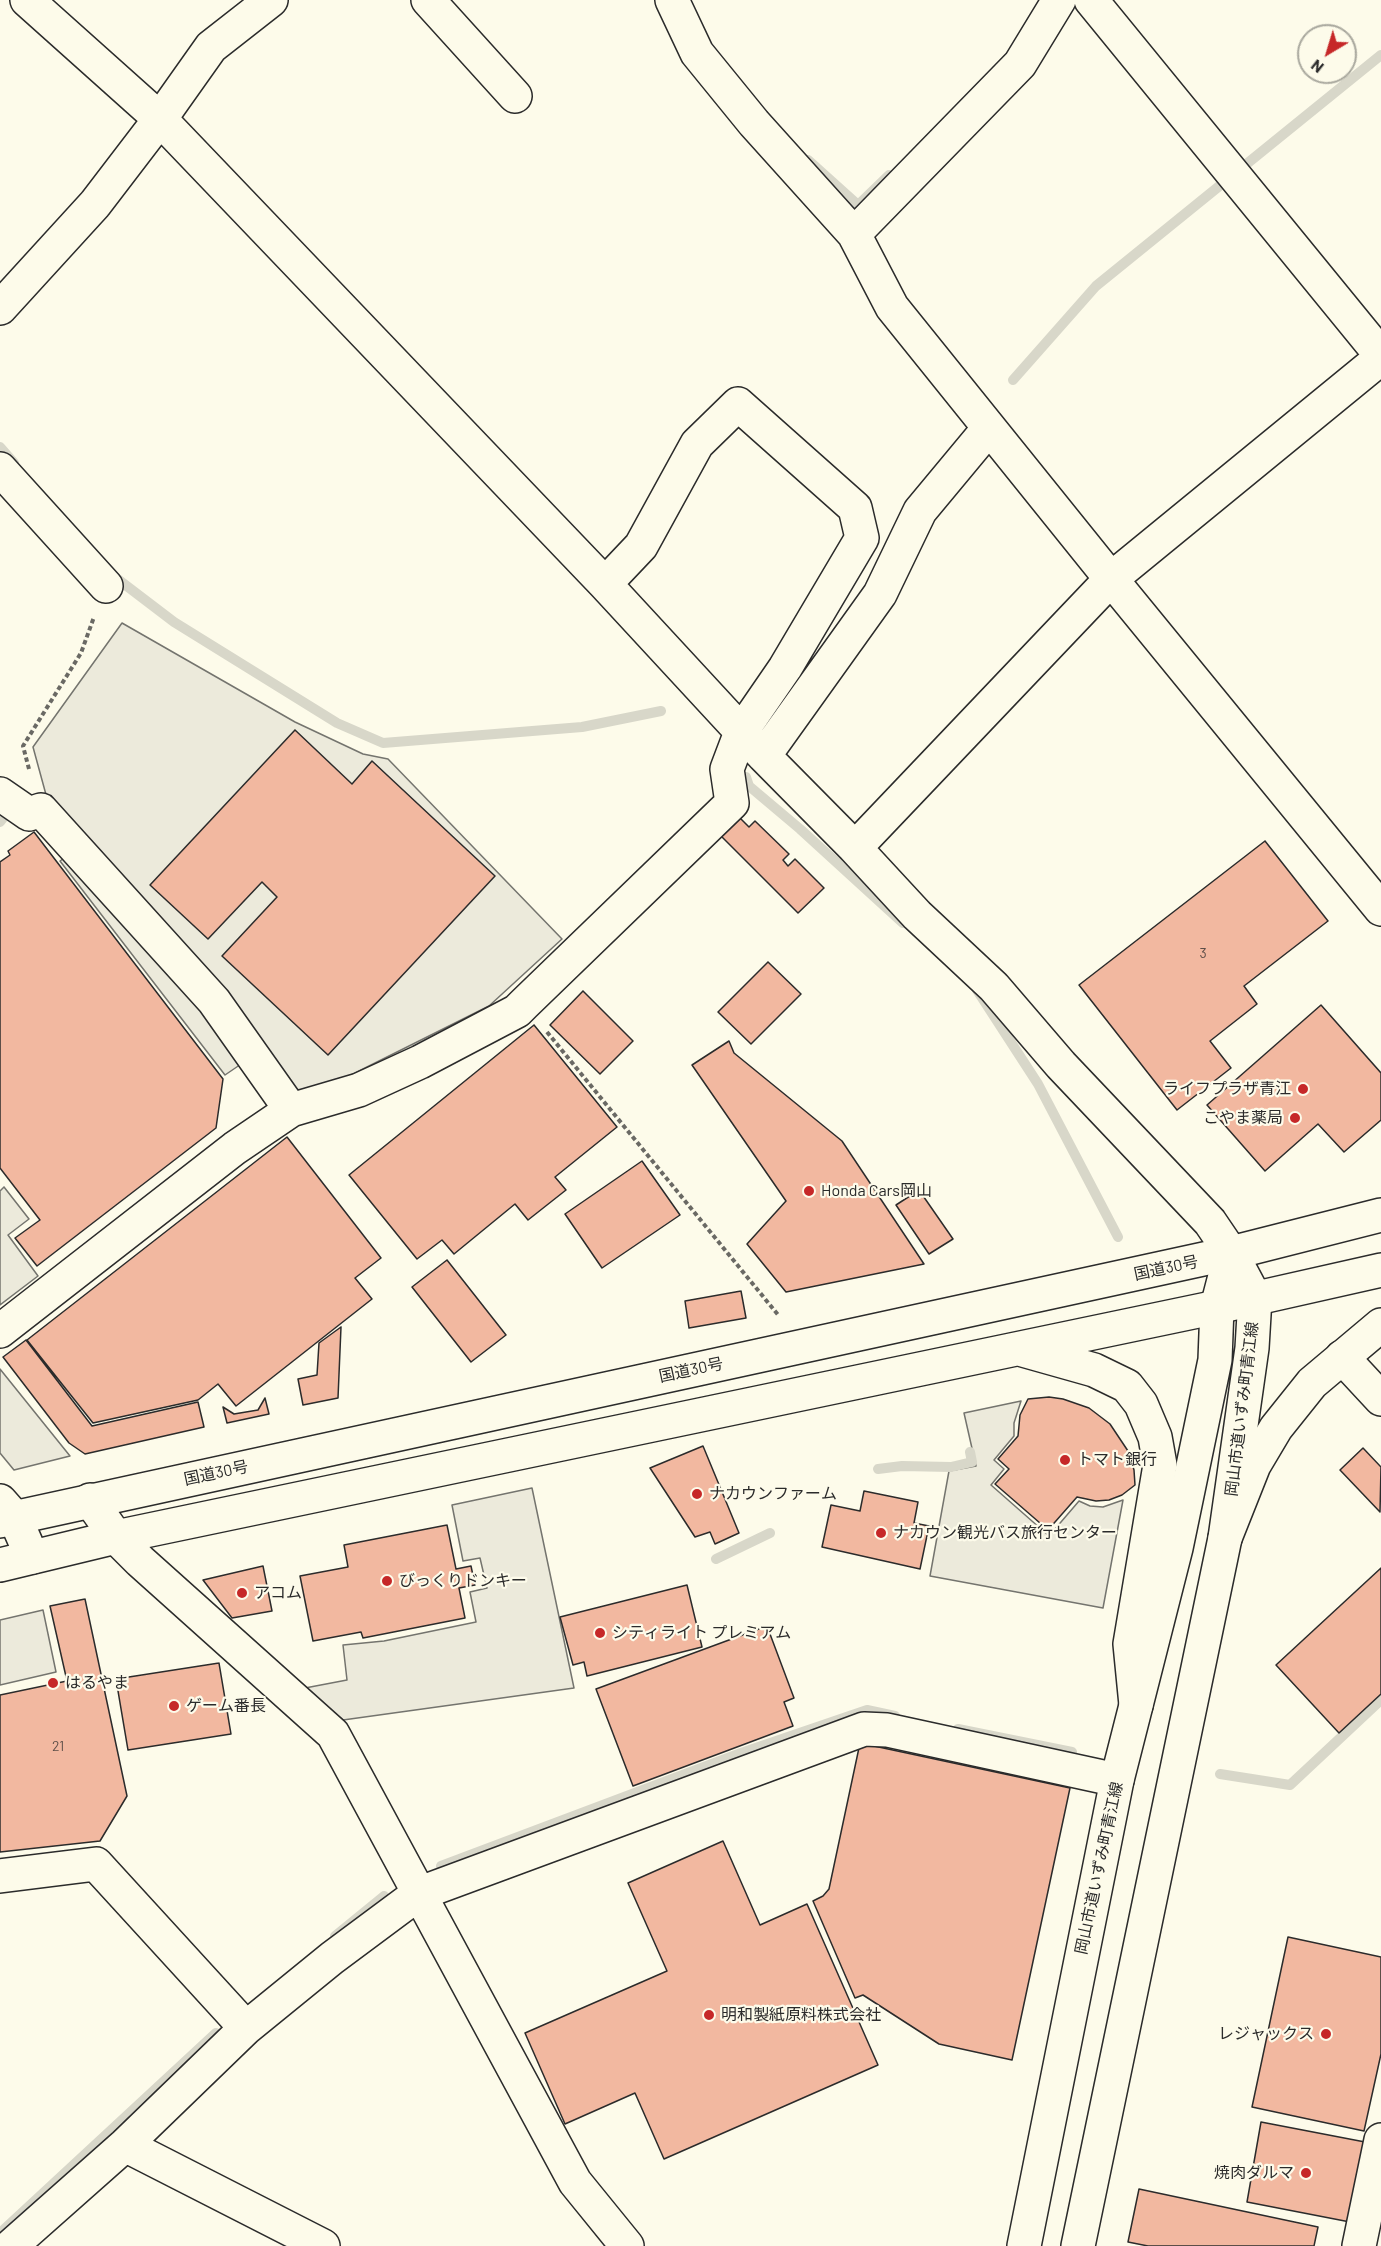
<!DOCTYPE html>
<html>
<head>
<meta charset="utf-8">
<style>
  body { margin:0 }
  #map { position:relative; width:1381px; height:2246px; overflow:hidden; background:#fdfbea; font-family:Barlow,sans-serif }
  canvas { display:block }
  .north { position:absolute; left:1297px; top:24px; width:60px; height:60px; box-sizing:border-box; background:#fdfbea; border:2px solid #a9a89e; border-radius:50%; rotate:218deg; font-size:16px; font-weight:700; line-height:24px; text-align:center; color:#2b2b2b }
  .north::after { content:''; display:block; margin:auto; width:21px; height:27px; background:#c62828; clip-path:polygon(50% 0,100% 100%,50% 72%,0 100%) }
</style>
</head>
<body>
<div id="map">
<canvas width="1381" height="2246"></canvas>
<div class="north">N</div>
</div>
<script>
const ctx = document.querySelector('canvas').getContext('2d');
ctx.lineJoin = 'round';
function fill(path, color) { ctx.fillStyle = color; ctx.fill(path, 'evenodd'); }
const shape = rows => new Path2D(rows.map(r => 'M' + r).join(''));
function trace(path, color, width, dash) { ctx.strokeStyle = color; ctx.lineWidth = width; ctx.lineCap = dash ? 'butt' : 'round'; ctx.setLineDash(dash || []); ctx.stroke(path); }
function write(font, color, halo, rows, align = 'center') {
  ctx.font = font + ' Barlow,"Noto Sans JP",sans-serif'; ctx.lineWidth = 4.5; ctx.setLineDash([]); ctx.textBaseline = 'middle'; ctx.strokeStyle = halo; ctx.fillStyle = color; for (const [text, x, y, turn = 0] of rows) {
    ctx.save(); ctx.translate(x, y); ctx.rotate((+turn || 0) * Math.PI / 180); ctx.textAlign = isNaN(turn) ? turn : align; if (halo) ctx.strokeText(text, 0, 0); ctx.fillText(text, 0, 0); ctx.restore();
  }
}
const parking = shape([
  [122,623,295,722,363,754,388,759,562,939,489,1006,317,1092,293,1089,48,802,33,747,122,623],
  [70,854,247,1060,225,1075,60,861,70,854],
  [4,1187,29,1219,8,1235,38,1276,0,1305,0,1191,4,1187],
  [0,1369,70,1456,14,1470,0,1453,0,1369],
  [1021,1401,1014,1423,1014,1436,994,1460,1004,1469,991,1485,1049,1536,1079,1501,1090,1506,1103,1507,1123,1500,1103,1608,930,1576,949,1471,976,1466,964,1413,1021,1401],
  [532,1488,574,1688,343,1720,305,1688,347,1680,343,1645,384,1641,476,1622,470,1592,487,1588,480,1558,463,1561,452,1505,532,1488],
  [43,1610,56,1672,0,1685,0,1620,43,1610]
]);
const stream = shape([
  [808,160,858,205,889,175],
  [1013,380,1096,286,1381,55],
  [0,447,14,463],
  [111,574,174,622,337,723,383,743,582,727,661,711],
  [746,777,749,786,800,829,903,923],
  [0,822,7,813],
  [977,990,1038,1084,1118,1237],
  [878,1469,902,1466,951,1467,972,1462,970,1452],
  [716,1559,770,1533],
  [958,1729,1072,1752],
  [1220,1774,1290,1785,1381,1700],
  [441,1866,741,1753,867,1710,895,1716],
  [335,1936,384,1896],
  [0,2233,216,2033]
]);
const building = shape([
  [295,730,352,784,372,761,495,876,328,1055,222,956,277,897,262,882,208,939,150,885,295,730],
  [740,818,749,827,755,821,789,854,783,860,788,866,795,859,824,888,798,913,721,836,740,818],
  [34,832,223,1079,216,1128,37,1266,15,1238,40,1220,0,1168,0,862,10,855,8,851,34,832],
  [1265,841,1328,921,1244,986,1257,1004,1210,1041,1231,1068,1177,1110,1079,985,1265,841],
  [768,962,801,994,751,1044,718,1012,768,962],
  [583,991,633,1041,600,1074,550,1025,583,991],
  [1321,1005,1381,1073,1381,1120,1344,1152,1318,1124,1265,1171,1207,1105,1321,1005],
  [534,1025,617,1127,555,1177,566,1190,528,1220,515,1204,454,1254,442,1240,417,1259,349,1175,534,1025],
  [729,1041,734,1053,842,1141,924,1264,786,1292,747,1244,786,1201,692,1065,729,1041],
  [287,1137,381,1258,355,1278,372,1299,236,1406,218,1384,198,1400,93,1423,27,1340,287,1137],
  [642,1161,680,1215,602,1268,565,1214,642,1161],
  [919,1190,953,1239,929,1254,896,1205,919,1190],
  [447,1260,506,1335,471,1362,412,1287,447,1260],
  [741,1291,746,1318,689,1328,685,1301,741,1291],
  [341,1327,338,1398,303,1405,298,1379,317,1375,319,1343,341,1327],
  [26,1340,92,1426,198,1402,204,1427,85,1454,69,1443,3,1357,26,1340],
  [1049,1397,1063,1399,1089,1408,1110,1424,1128,1451,1134,1470,1135,1485,1122,1495,1109,1500,1096,1501,1077,1497,1048,1530,995,1484,1009,1469,998,1459,1018,1436,1020,1415,1028,1399,1049,1397],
  [265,1398,269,1414,227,1423,223,1407,234,1414,258,1410,265,1398],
  [703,1446,739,1533,715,1544,710,1532,695,1537,650,1468,703,1446],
  [1363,1448,1381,1467,1380,1512,1340,1470,1363,1448],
  [864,1491,918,1502,914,1523,929,1526,920,1569,822,1547,831,1505,860,1511,864,1491],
  [447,1525,456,1569,471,1566,475,1585,459,1588,465,1618,363,1638,361,1632,313,1641,300,1576,348,1567,344,1545,447,1525],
  [263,1566,272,1611,232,1618,203,1580,263,1566],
  [1381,1568,1381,1694,1339,1733,1276,1665,1381,1568],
  [687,1585,702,1647,587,1676,584,1662,573,1665,560,1617,687,1585],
  [85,1599,127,1796,100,1841,0,1852,0,1695,67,1681,50,1606,85,1599],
  [767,1626,794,1698,784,1702,793,1726,633,1786,596,1689,767,1626],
  [219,1663,231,1734,128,1750,116,1679,219,1663],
  [860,1743,1070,1788,1012,2060,939,2044,863,1995,855,1998,813,1901,823,1896,829,1889,860,1743],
  [723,1841,760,1925,807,1904,878,2065,664,2159,635,2093,565,2124,525,2033,667,1971,628,1883,723,1841],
  [1288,1937,1381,1957,1381,2054,1364,2131,1252,2107,1288,1937],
  [1261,2122,1365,2142,1350,2222,1247,2202,1261,2122],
  [1139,2189,1318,2227,1314,2246,1148,2246,1128,2242,1139,2189]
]);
const path = shape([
  [29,769,23,746,81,653,94,617],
  [547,1032,779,1316]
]);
const minor = shape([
  [27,0,160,119,605,584,764,756,855,848,917,915,994,987,1061,1065,1210,1222,1231,1253],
  [428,0,515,96],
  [672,0,697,53,754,123,854,234,892,307,1111,579,1381,909],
  [1091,0,1381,355],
  [854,234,1020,64,1059,0],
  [0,308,95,204,160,119,211,47,271,0],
  [0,469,106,586],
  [764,756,880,594,920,511,989,428],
  [0,794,29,814,41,810,214,1001,291,1110],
  [855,848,1111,579,1381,358],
  [0,1331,235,1148,291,1110,359,1090,420,1062,517,1011,524,1004,732,803,727,769,741,732,785,668,862,538,855,508,738,404,697,444,641,546,605,584],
  [1342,1357,1381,1399],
  [90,1500,116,1537,140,1561,333,1734,575,2182,627,2246],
  [0,1501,15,1518,32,1557],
  [0,1876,96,1864,246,2028],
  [125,2145,323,2246],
  [11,2246,125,2145,246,2028,332,1958,418,1894,864,1729,887,1730,1117,1780],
  [1359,2246,1381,2140]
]);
const tertiary = shape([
  [1024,2246,1117,1780,1176,1548,1215,1360,1217,1307,1231,1253],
  [1078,2246,1225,1538,1252,1348,1255,1298,1231,1253]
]);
const trunk = shape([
  [1023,1350,1094,1370,1127,1386,1141,1404,1155,1437,1160,1465,1130,1644,1136,1705],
  [0,1521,1231,1253,1381,1215],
  [1225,1538,1254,1465,1276,1428,1312,1383,1381,1325],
  [0,1565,116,1537,1217,1307,1381,1270]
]);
const markers = [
  [1303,1089,6,"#c62828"],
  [1295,1118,6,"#c62828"],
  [809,1191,6,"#c62828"],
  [1065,1460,6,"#c62828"],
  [697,1494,6,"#c62828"],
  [881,1533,6,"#c62828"],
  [387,1581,6,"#c62828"],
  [242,1593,6,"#c62828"],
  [600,1633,6,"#c62828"],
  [53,1683,6,"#c62828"],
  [174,1706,6,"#c62828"],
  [709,2015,6,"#c62828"],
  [1326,2034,6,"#c62828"],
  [1306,2173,6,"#c62828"]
];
const numberNames = [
  ["3",1203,953],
  ["21",58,1746]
];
const poiNames = [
  ["ライフプラザ青江",1291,1089,"right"],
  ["こやま薬局",1283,1118,"right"],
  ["Honda Cars岡山",821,1191],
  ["トマト銀行",1077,1460],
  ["ナカウンファーム",709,1494],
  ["ナカウン観光バス旅行センター",893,1533],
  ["びっくりドンキー",399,1581],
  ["アコム",254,1593],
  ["シティライト プレミアム",612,1633],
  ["はるやま",65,1683],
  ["ゲーム番長",186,1706],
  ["明和製紙原料株式会社",721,2015],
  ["レジャックス",1314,2034,"right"],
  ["焼肉ダルマ",1294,2173,"right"]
];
const streetNames = [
  ["国道30号",1166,1268,-12],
  ["国道30号",691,1370,-12],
  ["岡山市道いずみ町青江線",1242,1409,-83],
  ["国道30号",216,1473,-12],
  ["岡山市道いずみ町青江線",1099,1868,-78]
];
fill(parking, '#eceadb');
trace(parking, '#74746e', 1.5);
trace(stream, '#d8d7c9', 10);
fill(building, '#f2b8a0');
trace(building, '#2b2b2b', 1.5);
trace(minor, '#2b2b2b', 36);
trace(tertiary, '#2b2b2b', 36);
trace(trunk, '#2b2b2b', 36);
trace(path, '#6a6964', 4, [4.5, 3]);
trace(minor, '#fdfbea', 33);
trace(tertiary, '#fdfbea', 33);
trace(trunk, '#fdfbea', 33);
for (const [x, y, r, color] of markers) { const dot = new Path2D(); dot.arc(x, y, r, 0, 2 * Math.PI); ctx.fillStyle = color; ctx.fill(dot); trace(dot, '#fdfbea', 2); }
write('14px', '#5d4e48', null, numberNames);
write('16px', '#2b2b2b', '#fdfbea', poiNames, 'left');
write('16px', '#2b2b2b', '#fdfbea', streetNames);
</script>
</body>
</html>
